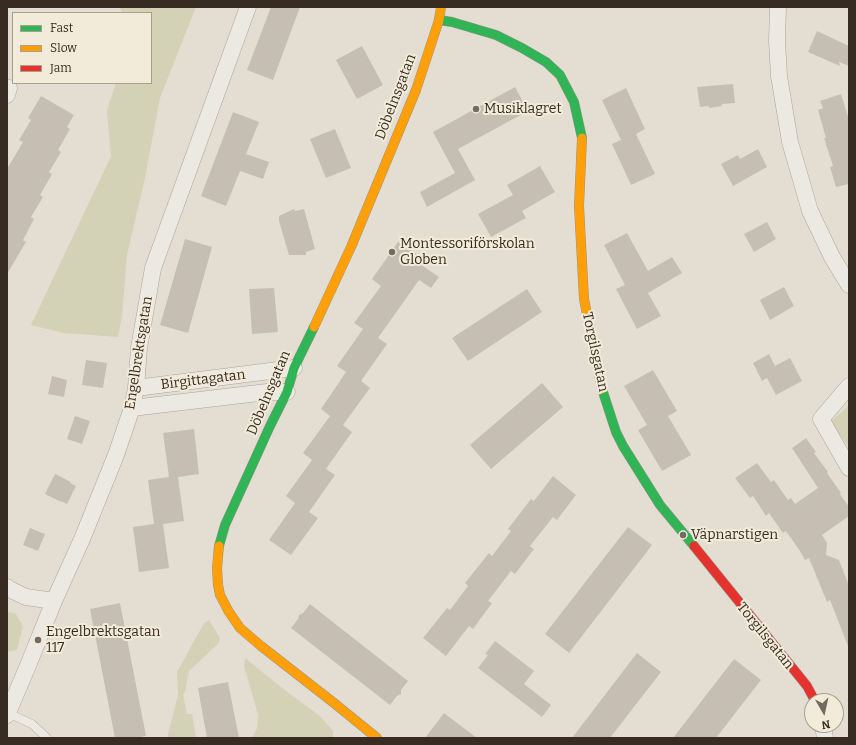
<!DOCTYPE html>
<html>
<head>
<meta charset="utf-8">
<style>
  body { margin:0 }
  #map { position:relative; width:856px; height:745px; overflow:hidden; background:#e4ded2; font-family:Bitter,serif }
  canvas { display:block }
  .frame { position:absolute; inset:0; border:8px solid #382c22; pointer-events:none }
  .legend { position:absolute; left:12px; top:12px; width:140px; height:72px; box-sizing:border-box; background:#f3ebda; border:1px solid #a89f90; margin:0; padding:5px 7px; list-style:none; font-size:12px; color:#382c22 }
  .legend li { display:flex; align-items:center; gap:8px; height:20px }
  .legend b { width:20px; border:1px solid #a89f90 }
  .north { position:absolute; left:804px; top:693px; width:40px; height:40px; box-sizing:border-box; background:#f3ebda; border:1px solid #a89f90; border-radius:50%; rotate:171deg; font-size:11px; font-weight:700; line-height:16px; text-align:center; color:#382c22 }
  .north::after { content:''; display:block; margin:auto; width:14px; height:18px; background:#746a60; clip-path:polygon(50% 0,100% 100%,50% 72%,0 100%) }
</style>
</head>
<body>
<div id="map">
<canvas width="856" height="745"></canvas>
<div class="frame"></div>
<ul class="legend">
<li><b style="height:5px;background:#30b455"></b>Fast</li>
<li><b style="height:5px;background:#ff9f0a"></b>Slow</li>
<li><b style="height:5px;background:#e5322d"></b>Jam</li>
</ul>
<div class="north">N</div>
</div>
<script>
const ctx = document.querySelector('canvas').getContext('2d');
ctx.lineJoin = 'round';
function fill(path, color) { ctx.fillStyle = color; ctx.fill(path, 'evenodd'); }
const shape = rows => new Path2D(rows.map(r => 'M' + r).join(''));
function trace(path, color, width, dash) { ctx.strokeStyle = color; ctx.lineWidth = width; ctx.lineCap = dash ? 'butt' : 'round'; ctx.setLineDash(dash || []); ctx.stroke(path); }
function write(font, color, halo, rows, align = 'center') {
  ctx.font = font + ' Bitter,serif'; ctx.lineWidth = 4; ctx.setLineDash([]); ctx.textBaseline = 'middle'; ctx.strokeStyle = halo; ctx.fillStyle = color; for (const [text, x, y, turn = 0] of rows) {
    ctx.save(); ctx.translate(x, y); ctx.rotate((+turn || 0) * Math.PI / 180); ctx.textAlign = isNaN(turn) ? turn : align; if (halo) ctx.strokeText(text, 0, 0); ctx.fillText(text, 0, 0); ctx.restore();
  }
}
const green = shape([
  [119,7,196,7,160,98,145,178,127,255,122,316,118,337,63,333,31,325,111,156,107,110,116,83,151,83,151,13,123,13],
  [849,405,849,447,830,422],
  [7,611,16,614,23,626,17,650,7,652],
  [209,620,220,638,219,643,189,671,185,692,183,694,187,714,192,714,196,738,167,738,178,695,177,672,204,623],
  [245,658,286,691,320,716,333,731,333,738,252,738,257,728,258,715,244,666]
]);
const building = shape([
  [271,7,300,7,273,80,247,70],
  [817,31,849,46,849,66,839,62,840,66,808,52],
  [362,46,383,85,357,99,336,60],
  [733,84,735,103,722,104,722,106,709,108,709,106,700,107,697,87],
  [515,87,528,111,458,149,475,180,427,207,420,192,455,173,433,132],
  [626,88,645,129,636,134,655,174,631,185,612,144,621,140,602,100],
  [841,94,849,120,849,184,836,187,830,167,833,166,824,138,826,138,818,110,823,108,820,101],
  [41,96,74,115,67,127,70,129,58,150,61,152,49,172,52,174,40,195,43,197,31,217,34,219,23,240,26,242,7,274,7,169,23,142,19,140,31,120,28,118],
  [233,112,259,122,246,154,269,162,263,179,240,171,226,206,201,196],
  [335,129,351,168,326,178,310,139],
  [758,149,767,167,733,186,721,164,738,155,740,159],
  [540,166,555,192,522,211,526,218,491,237,478,214,513,195,507,185],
  [294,209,295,211,304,209,315,249,306,252,306,255,289,255,279,221,279,216],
  [767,222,776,239,754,252,744,234],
  [627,233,648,271,672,257,682,273,648,293,661,316,637,329,616,289,625,285,604,245],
  [185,239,212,247,188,333,160,325],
  [398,242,421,257,417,262,439,277,431,288,419,280,378,338,387,344,361,381,370,388,343,425,352,432,326,469,335,475,309,512,318,518,291,555,269,540,295,503,286,496,312,460,303,453,330,416,321,409,346,372,337,366,363,329,354,323,381,286,372,279],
  [784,287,794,306,770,320,760,300],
  [274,288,278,332,252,334,249,289],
  [527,289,542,312,468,361,452,338],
  [769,354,775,366,790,358,802,381,776,395,767,378,762,381,753,363],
  [86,360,107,363,103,388,82,385],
  [653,370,677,411,668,416,691,455,662,471,638,430,647,425,624,386],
  [52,376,67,380,64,397,48,394],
  [542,383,563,407,491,469,470,445],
  [75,416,90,421,82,444,67,439],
  [194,429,199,474,178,477,184,521,163,524,169,568,139,572,133,527,154,524,148,480,169,477,163,433],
  [806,438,816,452,814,453,828,472,827,473,841,493,840,494,849,507,849,516,822,535,827,543,826,555,839,560,849,586,849,645,848,646,830,600,827,602,809,558,805,560,800,551,786,531,783,533,769,513,766,516,753,496,750,498,735,478,757,463,771,482,774,480,788,500,791,498,795,504,818,488,792,448],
  [55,474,71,482,70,483,76,486,67,504,61,501,61,502,45,494],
  [553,476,576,495,557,520,553,517,530,546,534,549,515,574,511,571,488,601,492,603,473,629,469,626,446,656,423,638,447,608,450,610,468,586,465,583,489,553,492,556,511,531,508,529,531,499,534,501],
  [628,527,652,545,569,653,545,634],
  [30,528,45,534,38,551,23,545],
  [120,603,146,736,133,738,115,738,90,609],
  [310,604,408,681,401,690,401,694,397,696,390,705,291,628,298,619,299,615,303,613],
  [495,641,534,671,524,684,551,705,542,717,478,668,488,655,485,654],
  [637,653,661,672,610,738,572,738],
  [734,659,761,680,716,738,673,738],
  [228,682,239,738,207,738,198,688],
  [444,713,477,738,425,738]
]);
const lane = shape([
  [8,713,32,724,47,738]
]);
const street = shape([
  [778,7,777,41,779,76,790,142,810,211,832,257,849,285],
  [7,95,9,88],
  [849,386,821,419,849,468],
  [136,388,294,368],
  [132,408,267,392,287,392],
  [7,587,9,589,26,597,54,601],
  [7,715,27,668,54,601,82,539,116,455,132,408,136,388,139,348,153,268,248,7],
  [823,725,825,738]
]);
const fast = shape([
  [439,20,452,22,496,35,522,48,546,62,560,75,574,102,582,138],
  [602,389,616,432,623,446,660,505,694,546],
  [219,546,225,525,270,426,287,392,294,368,314,327]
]);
const slow = shape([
  [582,138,579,206,584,299,602,389],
  [314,327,351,247,416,90,439,20,441,7],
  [219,546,217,568,218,585,220,595,229,612,240,628,261,646,334,703,377,738]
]);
const jam = shape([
  [694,546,807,686,815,701]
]);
const markers = [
  [476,109,4,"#746a60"],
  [392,252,4,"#746a60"],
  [683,535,4,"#746a60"],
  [38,640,4,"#746a60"]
];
const streetNames = [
  ["Döbelnsgatan",396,97,-69],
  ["Torgilsgatan",595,352,78],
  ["Engelbrektsgatan",139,353,-81],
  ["Birgittagatan",203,380,-7],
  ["Döbelnsgatan",269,393,-67],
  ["Torgilsgatan",765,636,51]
];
const poiNames = [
  ["Musiklagret",484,109],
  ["Montessoriförskolan",400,244],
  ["Globen",400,260],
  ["Väpnarstigen",691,535],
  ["Engelbrektsgatan",46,632],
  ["117",46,648]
];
fill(green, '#d3d2b6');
fill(building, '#c7beb3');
trace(lane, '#aaa39a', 9);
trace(street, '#aaa39a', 17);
trace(fast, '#99938a', 10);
trace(slow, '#99938a', 10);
trace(jam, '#99938a', 10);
trace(lane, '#ece9e3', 8);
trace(street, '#ece9e3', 16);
trace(fast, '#30b455', 9);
trace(slow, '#ff9f0a', 9);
trace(jam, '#e5322d', 9);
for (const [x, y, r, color] of markers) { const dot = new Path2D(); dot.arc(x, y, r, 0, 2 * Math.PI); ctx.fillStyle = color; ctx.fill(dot); trace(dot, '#f3ebda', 1.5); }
write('14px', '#382c22', '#f3ebda', streetNames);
write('14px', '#382c22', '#f3ebda', poiNames, 'left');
</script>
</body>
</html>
